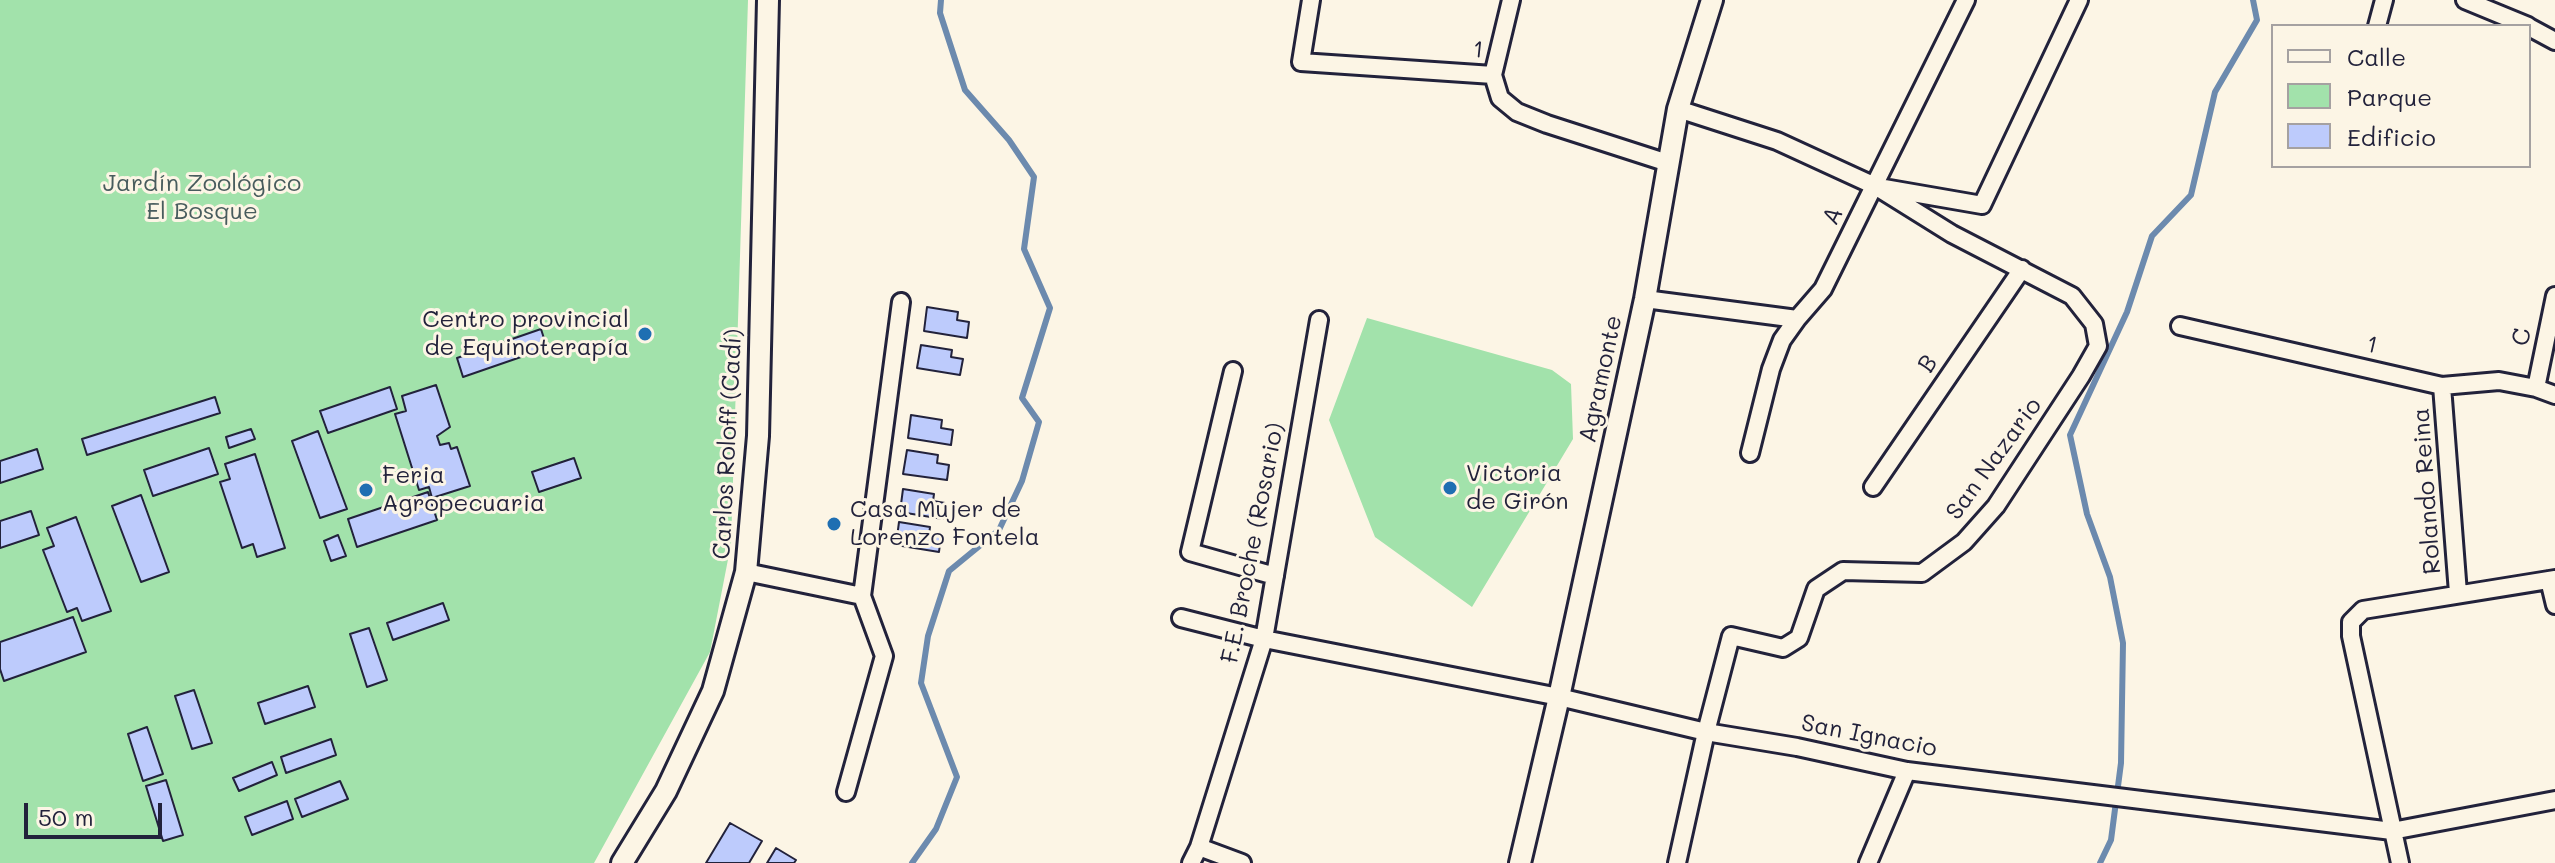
<!DOCTYPE html>
<html>
<head>
<meta charset="utf-8">
<style>
  body { margin:0 }
  #map { position:relative; width:2555px; height:863px; overflow:hidden; background:#fcf5e5; font-family:Mali,sans-serif }
  canvas { display:block }
  .legend { position:absolute; left:2271px; top:24px; width:260px; height:144px; box-sizing:border-box; background:#fcf5e5; border:2px solid #a5a1a1; margin:0; padding:10px 14px; list-style:none; font-size:24px; color:#22223b }
  .legend li { display:flex; align-items:center; gap:16px; height:40px }
  .legend b { width:40px; border:2px solid #a5a1a1 }
  .scale { position:absolute; left:24px; top:803px; width:138px; height:36px; box-sizing:border-box; border:4px solid #22223b; border-top:0; padding-left:10px; font-size:24px; line-height:28px; white-space:nowrap; color:#22223b; -webkit-text-stroke:6px #fcf5e5; paint-order:stroke }
</style>
</head>
<body>
<div id="map">
<canvas width="2555" height="863"></canvas>
<ul class="legend">
<li><b style="height:10px;background:#fcf5e5"></b>Calle</li>
<li><b style="height:22px;background:#a2e2ab"></b>Parque</li>
<li><b style="height:22px;background:#bdcbfc"></b>Edificio</li>
</ul>
<div class="scale">50 m</div>
</div>
<script>
const ctx = document.querySelector('canvas').getContext('2d');
ctx.lineJoin = 'round';
function fill(path, color) { ctx.fillStyle = color; ctx.fill(path, 'evenodd'); }
const shape = rows => new Path2D(rows.map(r => 'M' + r).join(''));
function trace(path, color, width, dash) { ctx.strokeStyle = color; ctx.lineWidth = width; ctx.lineCap = dash ? 'butt' : 'round'; ctx.setLineDash(dash || []); ctx.stroke(path); }
function write(font, color, halo, rows, align = 'center') {
  ctx.font = font + ' Mali,sans-serif'; ctx.lineWidth = 6; ctx.setLineDash([]); ctx.textBaseline = 'middle'; ctx.strokeStyle = halo; ctx.fillStyle = color; for (const [text, x, y, turn = 0] of rows) {
    ctx.save(); ctx.translate(x, y); ctx.rotate((+turn || 0) * Math.PI / 180); ctx.textAlign = isNaN(turn) ? turn : align; if (halo) ctx.strokeText(text, 0, 0); ctx.fillText(text, 0, 0); ctx.restore();
  }
}
const green = shape([
  [0,0,748,0,731,544,710,652,594,863,0,863],
  [1367,318,1552,370,1571,384,1573,439,1472,607,1375,537,1329,420]
]);
const stream = shape([
  [912,863,936,829,957,777,921,683,928,636,949,571,999,530,1022,481,1039,422,1022,398,1050,308,1024,249,1034,177,1009,140,965,90,940,13,941,0],
  [2100,863,2111,840,2121,763,2123,643,2110,577,2087,514,2070,435,2127,312,2152,236,2191,195,2215,92,2257,20,2253,0]
]);
const building = shape([
  [927,307,958,312,957,320,969,322,967,338,924,331,927,307],
  [541,329,547,348,463,377,457,358,541,329],
  [921,345,952,350,951,357,963,359,960,375,917,368,921,345],
  [436,385,450,427,437,436,440,445,449,443,451,449,457,447,470,486,432,498,429,487,419,490,395,414,406,411,402,396,436,385],
  [390,387,397,409,328,433,320,411,390,387],
  [215,397,220,413,87,455,82,439,215,397],
  [911,415,942,420,941,428,953,430,951,445,908,438,911,415],
  [251,429,255,439,229,448,226,437,251,429],
  [318,431,347,509,320,518,292,441,318,431],
  [209,448,218,474,153,496,144,470,209,448],
  [37,449,43,469,0,483,0,461,37,449],
  [907,450,938,455,937,463,949,465,947,480,903,474,907,450],
  [255,454,285,548,257,557,253,544,242,548,220,482,230,479,225,464,255,454],
  [574,458,581,478,539,492,532,472,574,458],
  [903,489,934,494,933,501,945,503,943,519,900,512,903,489],
  [428,492,437,520,357,547,348,519,428,492],
  [141,495,169,572,141,582,112,506,141,495],
  [31,511,39,535,0,548,0,521,31,511],
  [76,517,111,611,82,621,77,608,67,612,43,550,54,546,47,528,76,517],
  [899,522,930,527,929,535,941,536,939,552,896,545,899,522],
  [338,535,346,556,331,561,324,541,338,535],
  [443,603,449,620,393,640,387,623,443,603],
  [73,617,86,652,4,681,0,669,0,642,73,617],
  [369,628,387,680,367,687,350,634,369,628],
  [308,686,315,707,265,724,258,703,308,686],
  [194,690,212,743,192,749,175,696,194,690],
  [147,727,163,774,143,781,128,734,147,727],
  [331,739,336,755,286,773,281,757,331,739],
  [272,762,277,775,239,791,233,778,272,762],
  [166,780,183,835,163,841,146,786,166,780],
  [340,781,348,799,302,817,295,799,340,781],
  [287,801,293,819,252,835,245,817,287,801],
  [730,823,762,841,749,863,706,863,730,823],
  [776,848,796,860,794,863,767,863,776,848]
]);
const minor = shape([
  [1311,0,1301,62,1493,75],
  [1511,0,1493,75,1500,98,1517,112,1547,124,1668,163],
  [2465,0,2528,26],
  [2377,26,2384,0],
  [2529,27,2555,41],
  [1884,188,1982,205,2079,0],
  [1645,299,1797,319],
  [2180,326,2442,386,2499,381,2536,388,2555,395],
  [1233,371,1190,552,1275,576],
  [2442,386,2458,593],
  [2536,388,2555,296],
  [1750,453,1771,369,1782,340,1797,319,1823,289,1966,0],
  [1873,487,2022,269],
  [746,572,862,596,884,656,846,792],
  [2549,580,2555,605],
  [862,596,901,302],
  [1181,618,1264,639,1559,697,1706,732,1797,747,1907,771,2392,831,2555,800],
  [1199,847,1242,863],
  [1191,863,1199,847,1264,639,1319,320],
  [1677,863,1706,732,1731,636,1783,648,1799,638,1816,589,1843,571,1922,573,1964,542,1996,506,2081,376,2098,346,2094,324,2072,296,1952,234,1875,186,1777,141,1678,109],
  [1868,863,1907,771],
  [2400,863,2351,636,2351,622,2363,610,2555,579]
]);
const tertiary = shape([
  [622,863,666,791,713,691,746,572,758,436,768,0],
  [1520,863,1559,697,1645,299,1678,109,1712,0]
]);
const markers = [
  [645,334,8,"#1f6fb2"],
  [1450,488,8,"#1f6fb2"],
  [366,490,8,"#1f6fb2"],
  [834,524,8,"#1f6fb2"]
];
const streetNames = [
  ["1",1478,50,6],
  ["A",1833,216,-63],
  ["C",2522,337,-78],
  ["1",2372,345,13],
  ["B",1928,364,-56],
  ["Agramonte",1601,379,-78],
  ["Carlos Roloff (Cadí)",728,444,-87],
  ["San Nazario",1994,459,-54],
  ["Rolando Reina",2427,491,-94],
  ["F.E. Broche (Rosario)",1253,543,-79],
  ["San Ignacio",1869,736,11]
];
const parkNames = [
  ["Jardín Zoológico",202,184],
  ["El Bosque",202,212]
];
const poiNames = [
  ["Centro provincial",629,320,"right"],
  ["de Equinoterapía",629,348,"right"],
  ["Victoria",1466,474],
  ["de Girón",1466,502],
  ["Feria",382,476],
  ["Agropecuaria",382,504],
  ["Casa Mujer de",850,510],
  ["Lorenzo Fontela",850,538]
];
fill(green, '#a2e2ab');
trace(stream, '#6c8aae', 6);
fill(building, '#bdcbfc');
trace(building, '#22223b', 2);
trace(minor, '#22223b', 22);
trace(tertiary, '#22223b', 26);
trace(minor, '#fcf5e5', 16);
trace(tertiary, '#fcf5e5', 20);
for (const [x, y, r, color] of markers) { const dot = new Path2D(); dot.arc(x, y, r, 0, 2 * Math.PI); ctx.fillStyle = color; ctx.fill(dot); trace(dot, '#fcf5e5', 3); }
write('24px', '#22223b', '#fcf5e5', streetNames);
write('24px', '#485c5d', '#fcf5e5', parkNames);
write('24px', '#22223b', '#fcf5e5', poiNames, 'left');
</script>
</body>
</html>
